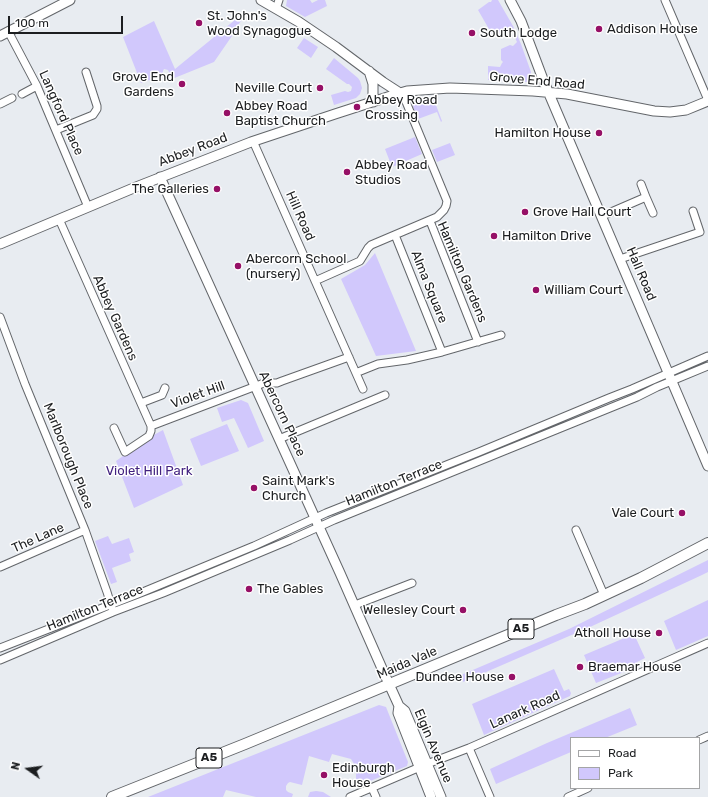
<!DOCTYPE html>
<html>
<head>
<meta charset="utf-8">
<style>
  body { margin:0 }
  #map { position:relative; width:708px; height:797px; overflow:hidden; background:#e8ecf1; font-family:Rubik,sans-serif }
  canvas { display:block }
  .legend { position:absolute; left:570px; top:737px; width:130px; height:52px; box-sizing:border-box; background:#fff; border:1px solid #a4a5a6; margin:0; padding:5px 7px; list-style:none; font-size:12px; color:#1c1e20 }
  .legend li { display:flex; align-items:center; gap:8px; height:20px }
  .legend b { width:20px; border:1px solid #a4a5a6 }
  .north { position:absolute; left:8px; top:749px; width:40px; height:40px; -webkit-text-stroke:3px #fff; paint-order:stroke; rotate:284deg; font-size:11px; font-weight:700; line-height:16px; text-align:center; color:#1c1e20 }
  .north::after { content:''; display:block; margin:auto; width:14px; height:18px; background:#1c1e20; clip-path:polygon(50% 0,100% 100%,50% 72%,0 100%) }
  .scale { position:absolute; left:8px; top:16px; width:115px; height:18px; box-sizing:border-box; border:2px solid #1c1e20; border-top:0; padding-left:5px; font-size:12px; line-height:14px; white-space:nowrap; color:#1c1e20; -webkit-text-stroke:3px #fff; paint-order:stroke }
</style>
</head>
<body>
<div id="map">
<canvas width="708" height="797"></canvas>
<ul class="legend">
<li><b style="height:5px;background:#fff"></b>Road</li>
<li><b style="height:11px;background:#d1c8fc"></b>Park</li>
</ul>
<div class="north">N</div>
<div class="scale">100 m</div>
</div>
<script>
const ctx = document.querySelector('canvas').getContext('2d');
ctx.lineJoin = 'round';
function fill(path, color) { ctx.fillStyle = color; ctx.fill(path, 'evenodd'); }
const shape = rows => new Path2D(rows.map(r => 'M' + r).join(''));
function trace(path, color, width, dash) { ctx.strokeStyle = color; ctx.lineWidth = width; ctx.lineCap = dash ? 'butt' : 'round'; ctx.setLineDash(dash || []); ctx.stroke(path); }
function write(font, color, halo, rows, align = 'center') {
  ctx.font = font + ' Rubik,sans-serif'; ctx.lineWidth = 3; ctx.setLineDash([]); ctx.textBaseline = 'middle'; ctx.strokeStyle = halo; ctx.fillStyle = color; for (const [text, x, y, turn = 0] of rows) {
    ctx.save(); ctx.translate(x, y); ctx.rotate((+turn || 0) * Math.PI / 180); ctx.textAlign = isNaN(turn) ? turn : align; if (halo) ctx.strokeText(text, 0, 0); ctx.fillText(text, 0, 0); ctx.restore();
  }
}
const green = shape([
  [287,0,310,0,312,3,318,0,325,0,327,6,305,17,286,6],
  [492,0,498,0,513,26,521,44,531,72,531,79,529,82,488,80,488,66,500,67,502,63,503,62,501,60,501,49,510,45,513,46,517,42,510,27,506,28,504,30,493,36,478,10,489,2,491,2],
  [241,15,244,17,235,29,237,31,235,34,234,33,214,62,172,79,168,70,164,69,163,71,163,75,141,83,123,37,154,21,175,69],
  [304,38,318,47,311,58,297,48],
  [334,58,358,78,360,81,362,88,360,94,356,98,334,105,331,95,345,91,348,92,351,91,352,87,349,84,347,84,326,69],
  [434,100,442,121,441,122,437,112,418,119,413,107,414,102,416,101],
  [415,137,422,154,392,167,385,149],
  [450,143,455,155,437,162,432,150],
  [375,253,416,351,376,356,341,279,365,265],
  [241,400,248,403,264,441,248,448,234,418,222,422,217,408],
  [227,424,239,451,201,466,190,439],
  [163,430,183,485,134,508,116,461,148,438],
  [108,536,112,544,129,538,134,552,129,554,131,561,112,568,117,582,111,584,95,541],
  [708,560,708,572,702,575,590,627,463,682,461,675,569,629],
  [708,600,708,636,676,650,664,621],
  [634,634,645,658,637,662,639,666,596,683,584,655],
  [554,669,564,691,569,689,571,693,570,696,484,735,472,704],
  [379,705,386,707,408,762,407,766,353,788,356,778,356,767,351,759,332,754,329,762,309,756,302,785,290,782,288,783,286,786,286,790,288,792,293,794,292,797,256,797,226,790,223,797,148,797],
  [630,708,637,725,605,738,571,738,571,752,496,784,490,769,547,743],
  [316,791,323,792,331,797,308,797,310,792]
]);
const street = shape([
  [665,0,708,100],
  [276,9,279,0],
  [8,31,37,86,88,207],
  [22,94,37,86],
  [0,104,12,98],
  [56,130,93,115,97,109,97,106,86,72],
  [253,141,363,389],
  [646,197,653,213],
  [602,216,646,197,641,184],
  [59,219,151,426,151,431,149,436,125,452,114,428],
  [430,221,478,342],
  [395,235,442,352],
  [620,259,700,232,693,211],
  [315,281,360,261,368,248,371,245,437,217,444,210,446,206,447,201,404,97,400,93],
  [0,317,25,384,85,530,107,592,112,608],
  [356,372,358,372,378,364,407,360,442,352,501,335],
  [141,403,162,395,165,388],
  [151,426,264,383,277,383,282,381,349,357],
  [279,439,385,395],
  [576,530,604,595],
  [0,567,85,530],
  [355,605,412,583],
  [0,648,138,594,254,546,326,513,479,452,609,398,632,389,708,356],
  [0,660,113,612,163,593,290,540,334,520,637,397,657,387,708,366],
  [699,740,708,736],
  [469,748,490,797],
  [372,788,376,797],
  [350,797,427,764,469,748,708,643],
  [568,797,588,788]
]);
const secondary = shape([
  [261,0,299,22,336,47,383,82,400,93],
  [510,0,521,21,544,82,708,466],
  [0,36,70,0],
  [369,71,373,84,373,102],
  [160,177,340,573,384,673,399,706,405,711,441,797],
  [0,244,136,187,251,142,335,114,400,93,407,91,450,88,533,91,567,94,654,111,670,112,686,110,708,101],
  [399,706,398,713,431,797]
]);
const primary = shape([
  [112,797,245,744,556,615,585,604,641,578,708,543]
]);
const markers = [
  [199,23,4,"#961066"],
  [599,29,4,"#961066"],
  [472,33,4,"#961066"],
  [182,84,4,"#961066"],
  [320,88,4,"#961066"],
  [357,107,4,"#961066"],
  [227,113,4,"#961066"],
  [599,133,4,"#961066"],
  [347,172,4,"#961066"],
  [217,189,4,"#961066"],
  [525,212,4,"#961066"],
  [494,236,4,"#961066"],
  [238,266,4,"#961066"],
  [536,290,4,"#961066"],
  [254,488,4,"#961066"],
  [682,513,4,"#961066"],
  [249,589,4,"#961066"],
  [463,610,4,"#961066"],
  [659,633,4,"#961066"],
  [580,667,4,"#961066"],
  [512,677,4,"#961066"],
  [324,775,4,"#961066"]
];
const shields = [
  [521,629,26],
  [209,758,26]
];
const shieldNames = [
  ["A5",521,629],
  ["A5",209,758]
];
const poiNames = [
  ["St. John's",207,16],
  ["Wood Synagogue",207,31],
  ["Addison House",607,29],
  ["South Lodge",480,33],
  ["Grove End",174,77,"right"],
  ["Gardens",174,92,"right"],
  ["Neville Court",312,88,"right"],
  ["Abbey Road",365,100],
  ["Crossing",365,115],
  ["Abbey Road",235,106],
  ["Baptist Church",235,121],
  ["Hamilton House",591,133,"right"],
  ["Abbey Road",355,165],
  ["Studios",355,180],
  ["The Galleries",209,189,"right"],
  ["Grove Hall Court",533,212],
  ["Hamilton Drive",502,236],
  ["Abercorn School",246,259],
  ["(nursery)",246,274],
  ["William Court",544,290],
  ["Saint Mark's",262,481],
  ["Church",262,496],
  ["Vale Court",674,513,"right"],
  ["The Gables",257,589],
  ["Wellesley Court",455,610,"right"],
  ["Atholl House",651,633,"right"],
  ["Braemar House",588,667],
  ["Dundee House",504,677,"right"],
  ["Edinburgh",332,768],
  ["House",332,783]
];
const streetNames = [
  ["Grove End Road",537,81,5],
  ["Langford Place",61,113,66],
  ["Abbey Road",193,150,-21],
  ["Hill Road",300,216,66],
  ["Hamilton Gardens",462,272,67],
  ["Hall Road",641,274,67],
  ["Alma Square",429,287,68],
  ["Abbey Gardens",115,318,66],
  ["Violet Hill",198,395,-20],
  ["Abercorn Place",282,414,65],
  ["Marlborough Place",68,456,68],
  ["Hamilton Terrace",394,483,-22],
  ["The Lane",38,538,-24],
  ["Hamilton Terrace",95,608,-22],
  ["Maida Vale",407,663,-23],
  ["Lanark Road",525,710,-24],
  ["Elgin Avenue",433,746,67]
];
const parkNames = [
  ["Violet Hill Park",149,471]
];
fill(green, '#d1c8fc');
trace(street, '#63666a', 9);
trace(secondary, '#63666a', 11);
trace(primary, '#63666a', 12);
trace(street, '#fff', 7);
trace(secondary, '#fff', 9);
trace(primary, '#fff', 10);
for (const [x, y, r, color] of markers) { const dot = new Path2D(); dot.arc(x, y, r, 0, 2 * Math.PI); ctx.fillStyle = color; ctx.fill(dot); trace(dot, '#fff', 1.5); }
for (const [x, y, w] of shields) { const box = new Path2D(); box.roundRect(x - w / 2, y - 10, w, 20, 3); ctx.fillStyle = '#fff'; ctx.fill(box); trace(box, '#1c1e20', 1); }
write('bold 12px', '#1c1e20', null, shieldNames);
write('13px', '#1c1e20', '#fff', poiNames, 'left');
write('13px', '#1c1e20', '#fff', streetNames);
write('13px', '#422280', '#fff', parkNames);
</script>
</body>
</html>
